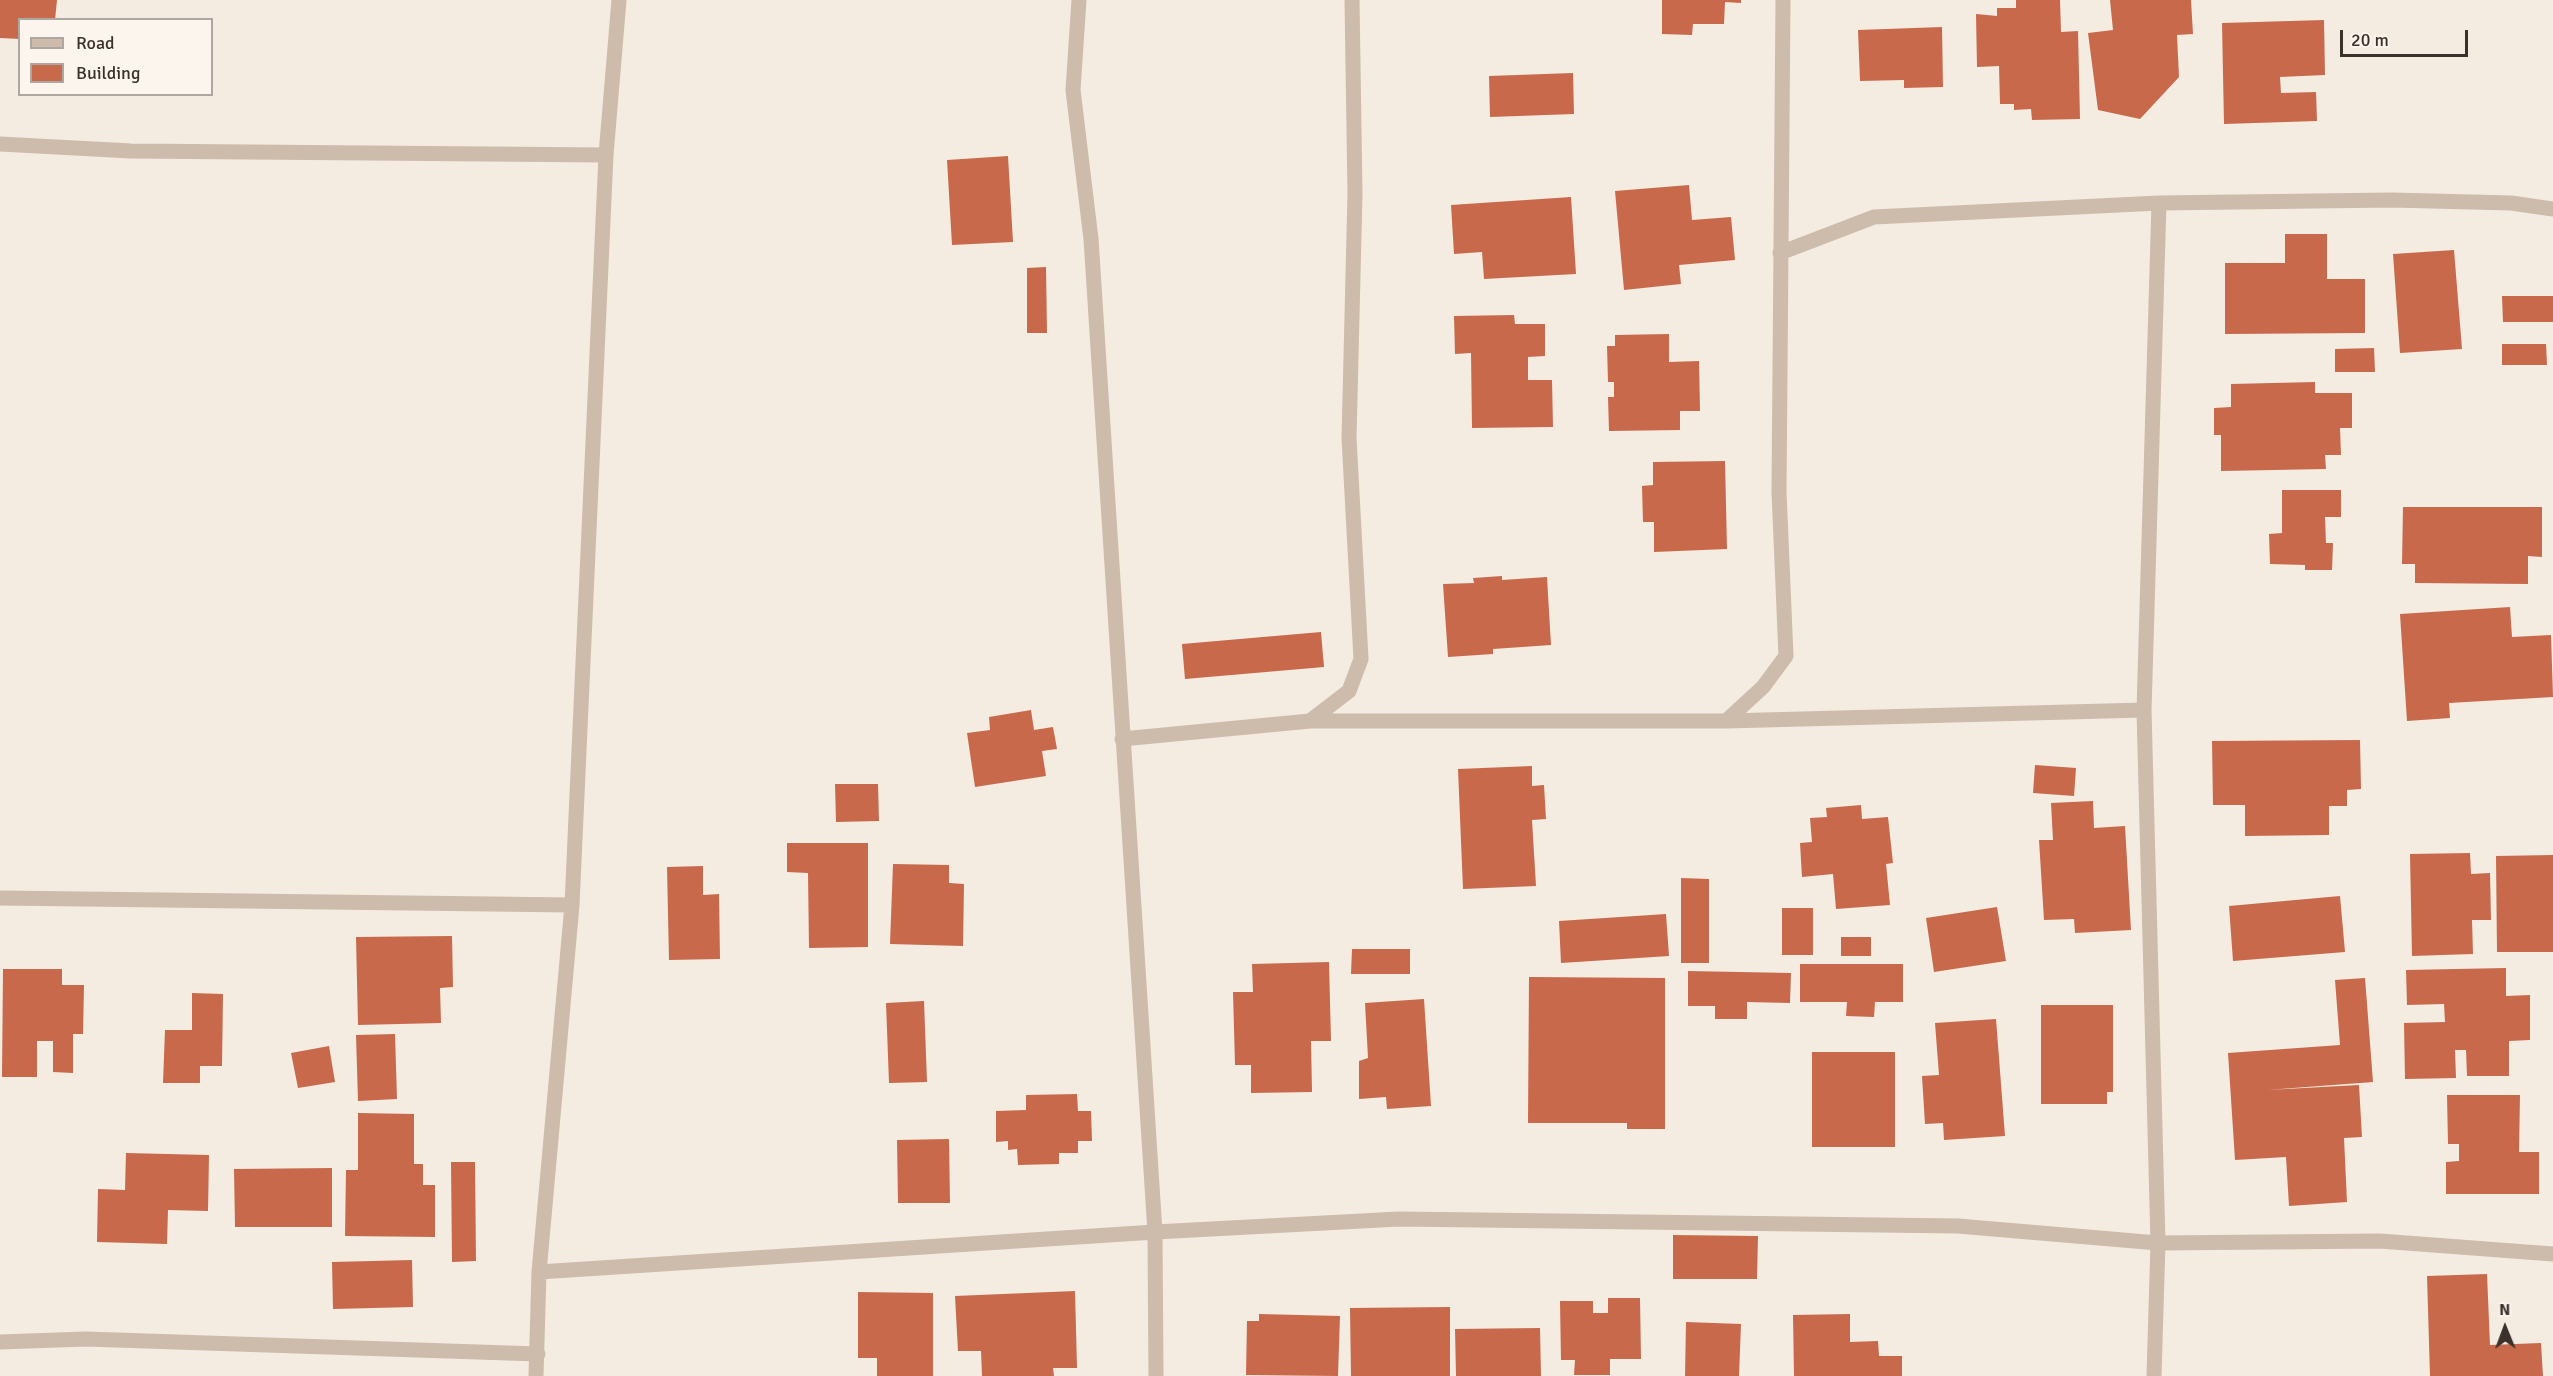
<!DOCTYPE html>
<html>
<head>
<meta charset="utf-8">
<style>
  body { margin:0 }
  #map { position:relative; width:2553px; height:1376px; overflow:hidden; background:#f4ebe1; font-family:Signika,sans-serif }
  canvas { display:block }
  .legend { position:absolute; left:18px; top:18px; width:195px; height:78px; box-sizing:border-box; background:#fbf5ee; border:2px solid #aea6a0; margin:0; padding:8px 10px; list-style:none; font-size:18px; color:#3b302b }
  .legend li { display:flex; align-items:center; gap:12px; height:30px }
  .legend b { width:30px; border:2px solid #aea6a0 }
  .north { position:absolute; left:2475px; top:1298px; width:60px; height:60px; -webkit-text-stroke:4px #fbf5ee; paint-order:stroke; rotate:359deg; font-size:16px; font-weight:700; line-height:24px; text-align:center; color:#3b302b }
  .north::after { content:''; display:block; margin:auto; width:21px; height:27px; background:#3b302b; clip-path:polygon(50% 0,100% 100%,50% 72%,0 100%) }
  .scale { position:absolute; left:2340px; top:30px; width:128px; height:27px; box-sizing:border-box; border:3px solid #3b302b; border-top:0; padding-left:8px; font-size:18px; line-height:21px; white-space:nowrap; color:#3b302b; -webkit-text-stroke:4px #fbf5ee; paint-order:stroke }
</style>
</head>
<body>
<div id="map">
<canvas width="2553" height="1376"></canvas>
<ul class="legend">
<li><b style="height:8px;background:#cdbbac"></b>Road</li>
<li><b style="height:16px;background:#c8694b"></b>Building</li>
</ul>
<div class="north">N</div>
<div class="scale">20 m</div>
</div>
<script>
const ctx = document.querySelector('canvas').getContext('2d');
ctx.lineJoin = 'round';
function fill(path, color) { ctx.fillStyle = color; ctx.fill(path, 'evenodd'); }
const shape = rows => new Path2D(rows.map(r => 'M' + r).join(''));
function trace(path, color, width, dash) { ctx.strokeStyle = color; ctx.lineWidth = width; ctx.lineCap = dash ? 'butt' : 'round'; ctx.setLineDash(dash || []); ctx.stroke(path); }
const building = shape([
  [0,0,57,0,55,20,20,20,20,39,0,38],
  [1662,0,1741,0,1741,3,1725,2,1724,24,1693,24,1692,35,1662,34],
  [2016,0,2060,0,2061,32,2078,31,2080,119,2032,120,2031,109,2014,110,2014,104,2000,104,1999,66,1977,67,1976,14,1997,16,1997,8,2016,8],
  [2110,0,2191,0,2193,34,2177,35,2179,77,2140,119,2098,110,2088,33,2113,30],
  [2324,20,2325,75,2280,77,2281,93,2316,92,2317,121,2224,124,2222,23],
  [1942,27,1943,87,1904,88,1904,80,1860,81,1858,30],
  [1573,73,1574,114,1490,117,1489,76],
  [1008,156,1013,242,952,245,947,160],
  [1689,185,1692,220,1731,217,1735,260,1679,265,1681,284,1624,290,1615,191],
  [1571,197,1576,274,1484,279,1482,252,1454,254,1451,205],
  [2285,234,2327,234,2327,279,2365,279,2365,333,2225,334,2225,263,2285,263],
  [2454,250,2462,349,2400,353,2393,254],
  [1046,267,1047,333,1027,333,1027,268],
  [2502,296,2553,296,2553,322,2503,322],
  [1514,315,1515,324,1545,324,1545,356,1528,357,1528,380,1552,380,1553,427,1472,428,1471,353,1455,354,1454,316],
  [1669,334,1669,362,1699,361,1700,411,1680,411,1680,430,1609,431,1608,397,1614,397,1614,382,1608,382,1607,346,1615,346,1615,335],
  [2502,344,2546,344,2547,365,2502,365],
  [2374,348,2375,372,2335,372,2335,349],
  [2315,382,2315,393,2352,393,2352,428,2340,428,2341,455,2325,455,2326,469,2221,471,2221,435,2214,435,2214,408,2231,407,2231,384],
  [1725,461,1727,549,1654,552,1654,522,1643,522,1642,486,1653,485,1653,462],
  [2282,490,2341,490,2341,517,2325,517,2326,543,2333,543,2332,570,2305,570,2305,565,2270,564,2269,534,2282,533],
  [2403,507,2542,507,2542,557,2528,556,2528,584,2415,583,2415,564,2402,564],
  [1502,576,1502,580,1547,577,1551,645,1493,649,1493,654,1448,657,1443,584,1474,583,1473,578],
  [2510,607,2512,637,2551,635,2553,697,2449,703,2450,718,2407,721,2400,614],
  [1321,632,1324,667,1185,679,1182,644],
  [1031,710,1034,730,1053,727,1057,749,1042,751,1046,776,975,787,967,733,990,730,989,717],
  [2360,740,2361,789,2347,790,2347,806,2329,806,2329,835,2245,836,2245,805,2213,805,2212,741],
  [2035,765,2076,768,2074,796,2033,793],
  [1532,766,1532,786,1544,785,1546,819,1532,820,1536,886,1463,889,1458,769],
  [835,784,878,784,879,821,836,822],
  [2093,801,2094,828,2125,826,2131,930,2075,933,2074,919,2044,920,2039,840,2053,840,2051,803],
  [1861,805,1862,819,1888,817,1893,863,1886,864,1890,905,1836,909,1833,874,1802,877,1800,843,1812,842,1810,818,1827,817,1826,808],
  [787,843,868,843,868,947,809,948,808,873,787,872],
  [2470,853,2471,874,2490,873,2491,920,2472,920,2473,954,2412,956,2410,854],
  [2553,855,2553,952,2497,952,2496,856],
  [893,864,949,865,949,883,964,884,963,946,890,944],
  [703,866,703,895,719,894,720,959,669,960,667,867],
  [1681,878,1709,879,1709,963,1681,963],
  [2340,896,2345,952,2233,961,2229,906],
  [1997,907,2006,961,1934,972,1926,918],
  [1782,908,1813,908,1813,955,1782,955],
  [1666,914,1669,956,1561,963,1559,921],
  [452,936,453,987,440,988,441,1023,358,1025,356,937],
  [1841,937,1871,937,1871,956,1841,956],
  [1352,949,1410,949,1410,974,1351,974],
  [1329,962,1331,1041,1311,1041,1312,1092,1251,1093,1251,1065,1235,1065,1233,992,1253,992,1252,964],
  [1800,964,1903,964,1903,1002,1875,1002,1874,1017,1846,1016,1847,1002,1800,1002],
  [2506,968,2506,996,2530,995,2530,1040,2509,1041,2509,1076,2467,1076,2466,1050,2455,1050,2456,1078,2405,1079,2404,1023,2445,1022,2444,1004,2407,1005,2406,970],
  [3,969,62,969,62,985,84,985,83,1034,73,1034,73,1073,53,1072,53,1041,37,1041,37,1077,2,1077],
  [1688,971,1791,973,1790,1003,1747,1002,1747,1019,1715,1019,1715,1006,1688,1006],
  [1529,977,1665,978,1665,1129,1627,1129,1627,1123,1528,1123],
  [2365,978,2373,1082,2267,1090,2359,1085,2362,1137,2344,1138,2347,1202,2289,1206,2286,1157,2235,1160,2228,1053,2340,1045,2335,980],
  [192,993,223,994,222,1066,200,1066,200,1083,163,1083,165,1030,192,1030],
  [1424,999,1431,1106,1387,1109,1386,1097,1359,1099,1359,1061,1368,1058,1365,1003],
  [924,1001,927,1082,889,1083,886,1003],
  [2041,1005,2113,1005,2113,1092,2107,1092,2107,1104,2041,1104],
  [1996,1019,2005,1136,1944,1140,1943,1123,1925,1124,1922,1076,1939,1075,1935,1023],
  [395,1034,397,1099,358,1101,356,1035],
  [329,1046,335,1082,298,1088,291,1053],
  [1812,1052,1895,1052,1895,1147,1812,1147],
  [1077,1094,1078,1111,1091,1111,1092,1141,1078,1141,1078,1153,1059,1153,1059,1164,1018,1165,1017,1149,1008,1150,1008,1141,996,1142,996,1111,1026,1110,1026,1095],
  [2447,1095,2520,1095,2519,1152,2539,1152,2539,1194,2446,1194,2446,1162,2459,1161,2459,1144,2448,1144],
  [358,1113,414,1114,414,1164,423,1164,423,1185,435,1185,435,1237,345,1236,346,1170,358,1170],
  [949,1139,950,1203,898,1203,897,1140],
  [126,1153,209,1155,208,1211,168,1210,167,1244,97,1242,98,1189,125,1190],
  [451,1162,475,1162,476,1261,452,1262],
  [332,1168,332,1227,235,1227,234,1169],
  [1673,1235,1758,1236,1757,1279,1673,1279],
  [412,1260,413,1307,333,1309,332,1262],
  [2487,1274,2490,1345,2541,1343,2543,1376,2430,1376,2427,1276],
  [1075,1291,1077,1368,1053,1368,1054,1376,982,1376,981,1351,958,1351,955,1296],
  [858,1292,933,1293,933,1376,877,1376,877,1358,858,1358],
  [1608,1298,1640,1298,1641,1359,1610,1359,1610,1375,1574,1375,1575,1360,1561,1360,1560,1301,1593,1301,1593,1313,1608,1313],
  [1450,1307,1450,1376,1351,1376,1350,1308],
  [1259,1314,1340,1316,1338,1376,1246,1375,1247,1321,1259,1321],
  [1850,1314,1850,1342,1878,1341,1879,1356,1902,1356,1902,1376,1794,1376,1793,1315],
  [1686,1322,1741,1324,1739,1376,1685,1376],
  [1540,1328,1541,1376,1456,1376,1455,1329]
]);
const minor = shape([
  [1079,0,1073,90,1091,239,1155,1232,1156,1376],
  [0,144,131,151,606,155],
  [1780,253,1874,217,2159,203,2392,200,2511,203,2553,209],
  [1310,721,1349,691,1361,659,1349,438,1355,194,1352,0],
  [1726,721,1763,687,1786,656,1779,492,1783,0],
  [1122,739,1310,721,1726,721,2144,710],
  [0,898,572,905],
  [539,1272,1155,1232,1399,1219,1958,1226,2158,1243,2380,1241,2553,1254],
  [0,1342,86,1339,538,1354],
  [536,1376,539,1272,572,905,606,155,619,0],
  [2154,1376,2158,1243,2144,710,2159,203]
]);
fill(building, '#c8694b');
trace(minor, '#cdbbac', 15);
</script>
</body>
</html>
